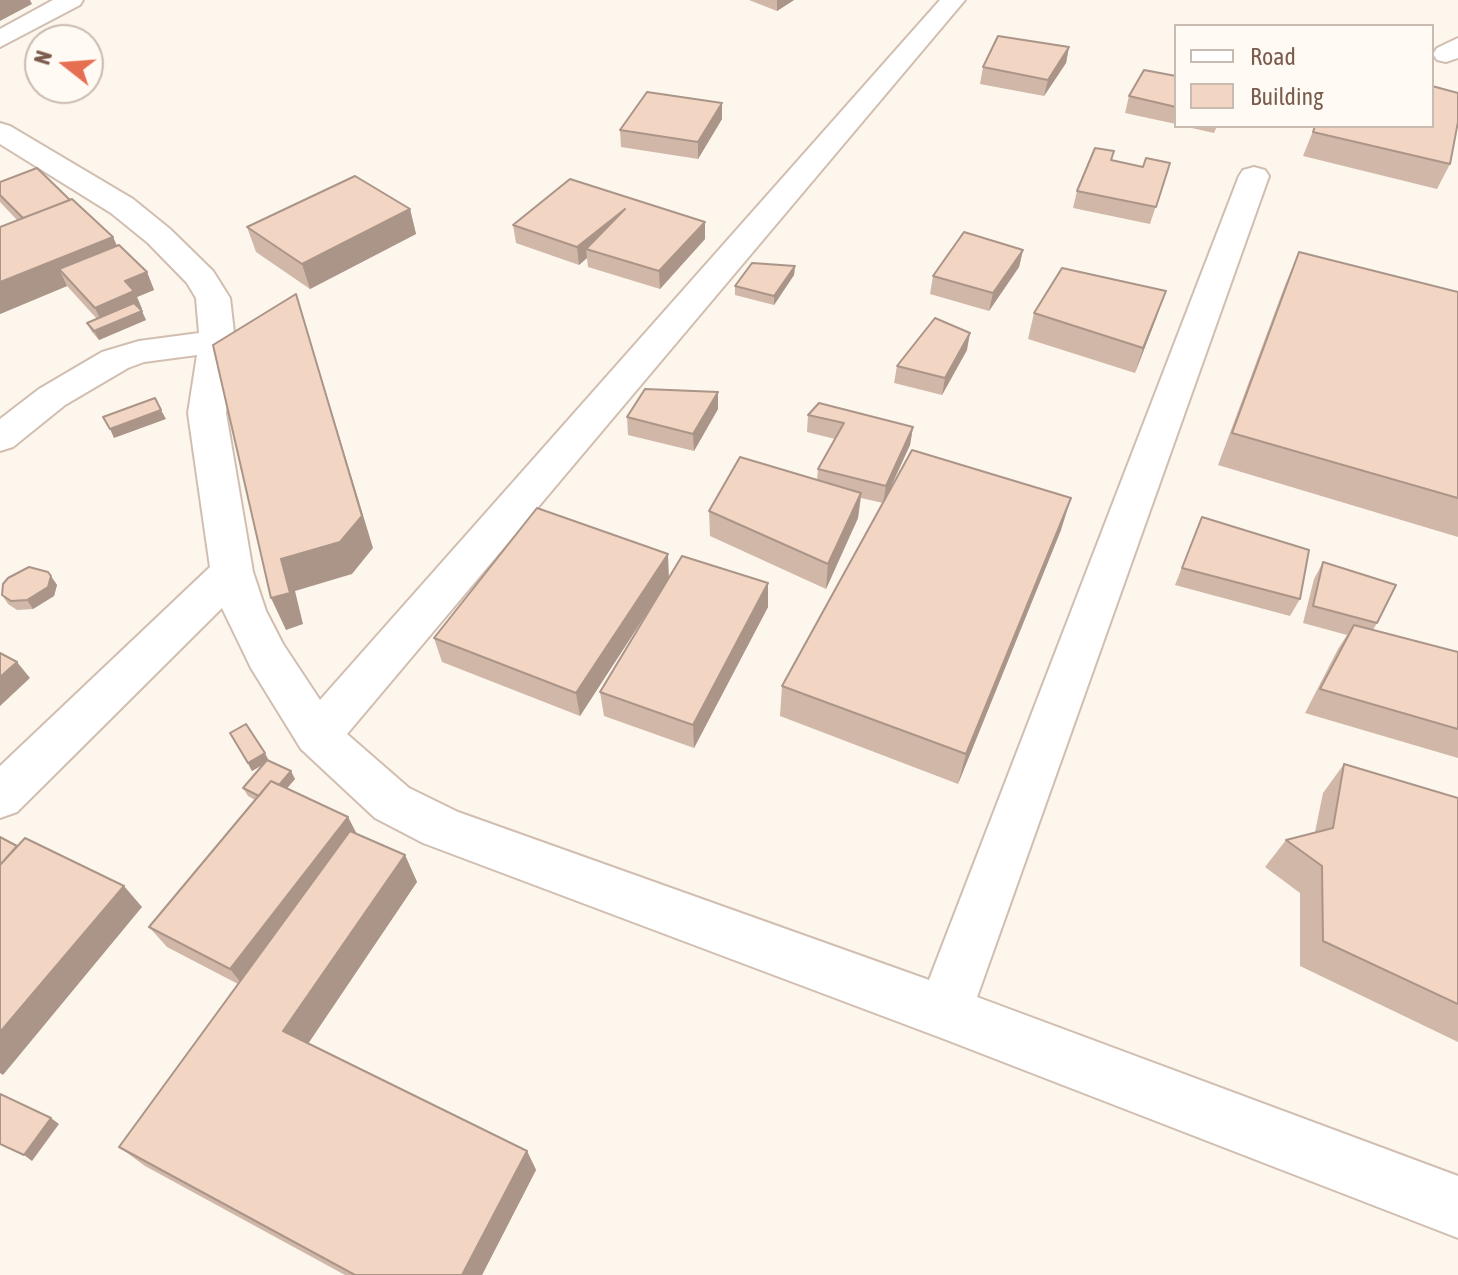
<!DOCTYPE html>
<html>
<head>
<meta charset="utf-8">
<style>
  body { margin:0 }
  #map { position:relative; width:1458px; height:1275px; overflow:hidden; background:#fdf6ec; font-family:"Asap Condensed",sans-serif }
  canvas { display:block }
  .legend { position:absolute; left:1174px; top:24px; width:260px; height:104px; box-sizing:border-box; background:#fffaf3; border:2px solid #cabbb1; margin:0; padding:10px 14px; list-style:none; font-size:24px; color:#7a5c4d }
  .legend li { display:flex; align-items:center; gap:16px; height:40px }
  .legend b { width:40px; border:2px solid #cabbb1 }
  .north { position:absolute; left:24px; top:24px; width:80px; height:80px; box-sizing:border-box; background:#fffaf3; border:2px solid #cabbb1; border-radius:50%; rotate:287deg; font-size:22px; font-weight:700; line-height:32px; text-align:center; color:#7a5c4d }
  .north::after { content:''; display:block; margin:auto; width:28px; height:36px; background:#e76f51; clip-path:polygon(50% 0,100% 100%,50% 72%,0 100%) }
</style>
</head>
<body>
<div id="map">
<canvas width="1458" height="1275"></canvas>
<ul class="legend">
<li><b style="height:10px;background:#fff"></b>Road</li>
<li><b style="height:22px;background:#f3d5c3"></b>Building</li>
</ul>
<div class="north">N</div>
</div>
<script>
const ctx = document.querySelector('canvas').getContext('2d');
ctx.lineJoin = 'round';
const shape = rows => new Path2D(rows.map(r => 'M' + r).join(''));
function trace(path, color, width, dash) { ctx.strokeStyle = color; ctx.lineWidth = width; ctx.lineCap = dash ? 'butt' : 'round'; ctx.setLineDash(dash || []); ctx.stroke(path); }
function fill(path, color) { ctx.fillStyle = color; ctx.fill(path, 'evenodd'); }
const minor = shape([
  [53,0,83,0,80,5,0,47,0,29,53,0],
  [940,0,965,0,347,734,409,788,458,812,929,980,1239,176,1243,170,1254,167,1265,170,1269,176,977,997,1458,1176,1458,1238,944,1039,423,843,375,818,301,749,251,668,222,608,17,812,0,818,0,766,210,567,188,413,197,355,144,362,128,368,65,405,13,447,0,451,0,419,39,389,102,352,139,341,199,333,196,298,187,283,148,243,111,213,0,144,0,123,10,126,133,199,170,229,213,271,230,298,235,341,226,413,253,572,266,611,283,644,320,700,940,0],
  [1458,38,1458,58,1446,62,1437,60,1433,54,1437,48,1458,38]
]);
const wall = shape([
  [749,0,794,0,777,11],
  [1069,47,1066,63,1044,96,980,84,983,67],
  [1176,76,1176,124,1125,113,1129,96],
  [722,103,722,119,698,159,621,147,620,130],
  [1183,126,1217,126,1214,133],
  [1315,126,1450,164,1437,189,1303,156],
  [1114,151,1111,161,1143,167,1170,163,1150,224,1073,208,1077,191],
  [0,182,70,200,113,237,117,246,147,272,154,290,137,297,142,309,140,310,146,320,99,340,92,332,87,323,97,319,67,286,0,314,0,227,17,220,0,202],
  [410,209,416,234,310,289,256,252,247,227],
  [513,225,705,239,660,289,588,267,587,258,579,265,516,243],
  [1023,250,1019,267,989,311,930,294,933,276],
  [1299,252,1458,292,1458,537,1218,465,1285,285],
  [795,266,794,275,774,305,735,295,735,286],
  [1034,313,1157,316,1135,373,1028,339],
  [967,350,942,395,894,383,897,366],
  [718,392,718,409,694,451,628,435,627,417],
  [808,415,913,427,910,445,886,497,1061,530,958,784,780,716,782,686,883,503,861,498,858,518,826,589,710,536,709,511,817,480,818,469,835,439,807,432],
  [1202,517,1300,599,1290,616,1175,585],
  [1323,562,1377,623,1373,630,1458,652,1458,758,1305,713,1338,649,1347,635,1303,623,1314,579],
  [48,572,57,585,54,596,33,609,17,610,8,604,2,595],
  [669,577,768,583,768,607,694,748,604,716,600,692,656,598,580,716,442,662,434,638],
  [230,733,295,779,287,788,348,817,357,834,405,855,417,882,308,1044,527,1151,536,1170,482,1275,345,1275,145,1166,119,1147,238,984,167,947,149,927,255,800,248,796,243,788,262,765,252,771],
  [1344,764,1458,798,1458,1042,1300,966,1300,893,1265,867,1286,840,1315,832,1323,793]
]);
const shadedWall = shape([
  [0,0,30,0,32,4,0,21],
  [777,0,794,0,777,11],
  [1069,47,1066,63,1044,96,1048,80],
  [722,103,722,119,698,159,698,142],
  [410,209,416,234,310,289,302,264],
  [625,209,586,249,587,258,579,265,577,247],
  [705,222,705,239,660,289,659,271],
  [113,237,124,262,59,269,67,286,0,314,0,282],
  [1023,250,1019,267,989,311,993,293],
  [795,266,794,275,774,305,774,296],
  [147,272,154,290,137,297,142,309,103,325,95,308,125,281],
  [1166,291,1157,316,1135,373,1143,348],
  [296,294,373,548,352,574,295,591,303,624,286,630,271,598,281,559],
  [142,311,146,320,99,340,94,331],
  [970,333,967,350,942,395,945,378],
  [718,392,718,409,694,451,693,434],
  [161,410,166,419,114,438,110,429],
  [913,427,910,445,883,504,886,486],
  [861,493,858,518,826,589,828,564],
  [1071,498,1061,530,958,784,966,754],
  [668,554,669,579,580,716,576,693],
  [51,576,57,585,54,596,33,609,27,600],
  [768,583,768,607,694,748,693,725],
  [17,662,30,678,0,706,0,677],
  [265,753,269,761,252,771,248,763],
  [291,771,295,779,271,807,267,800],
  [348,817,359,839,246,989,230,969],
  [405,855,417,882,301,1054,283,1031],
  [124,886,142,907,3,1075,0,1073,0,1032],
  [51,1118,59,1124,32,1161,24,1155],
  [527,1151,536,1170,482,1275,462,1275]
]);
const building = shape([
  [998,36,1069,47,1048,80,983,67,998,36],
  [1144,70,1176,76,1176,107,1129,96,1144,70],
  [1432,86,1458,93,1458,122,1450,164,1313,132,1315,126,1432,126,1432,86],
  [647,92,722,103,698,142,620,130,647,92],
  [1095,148,1114,151,1111,160,1143,167,1146,158,1170,163,1156,207,1077,191,1095,148],
  [37,168,70,200,23,218,0,195,0,182,37,168],
  [355,176,410,209,302,264,247,227,355,176],
  [570,179,705,222,659,271,586,249,625,209,577,247,513,225,570,179],
  [72,199,113,237,0,282,0,227,72,199],
  [964,232,1023,250,993,293,933,276,964,232],
  [119,245,147,272,125,281,134,291,95,308,59,269,119,245],
  [1299,252,1458,292,1458,498,1232,433,1299,252],
  [752,263,795,266,774,296,735,286,752,263],
  [1062,268,1166,291,1143,348,1034,313,1062,268],
  [296,294,362,516,340,542,281,559,290,593,271,598,213,345,296,294],
  [134,303,142,311,94,331,87,323,134,303],
  [935,318,970,333,945,378,897,366,935,318],
  [645,389,718,392,693,434,627,417,645,389],
  [155,398,161,410,110,429,103,417,155,398],
  [819,403,913,427,886,486,818,469,844,423,808,415,819,403],
  [912,450,1071,498,966,754,782,686,912,450],
  [740,457,861,493,828,564,709,511,740,457],
  [537,508,668,554,576,693,434,638,537,508],
  [1202,517,1309,550,1300,599,1182,568,1202,517],
  [682,556,768,583,693,725,600,692,682,556],
  [1323,562,1396,585,1377,623,1313,606,1323,562],
  [29,567,48,572,51,576,48,587,27,600,11,601,2,595,3,584,8,578,29,567],
  [1354,625,1458,652,1458,729,1320,689,1354,625],
  [0,653,17,662,0,677,0,653],
  [246,724,265,753,248,763,230,733,246,724],
  [267,760,291,771,279,785,271,781,259,796,243,788,267,760],
  [1344,764,1458,798,1458,1004,1323,941,1322,866,1286,840,1333,828,1344,764],
  [271,781,348,817,230,969,149,927,271,781],
  [350,831,405,855,283,1031,527,1151,462,1275,355,1275,119,1147,350,831],
  [0,837,17,846,0,865,0,837],
  [25,838,124,886,0,1032,0,865,25,838],
  [0,1094,51,1118,24,1155,0,1144,0,1094]
]);
trace(minor, '#d1beb0', 4);
fill(minor, '#fff');
fill(wall, '#d1b7a8');
fill(shadedWall, '#aa9588');
fill(building, '#f3d5c3');
trace(building, '#aa9588', 2);
</script>
</body>
</html>
